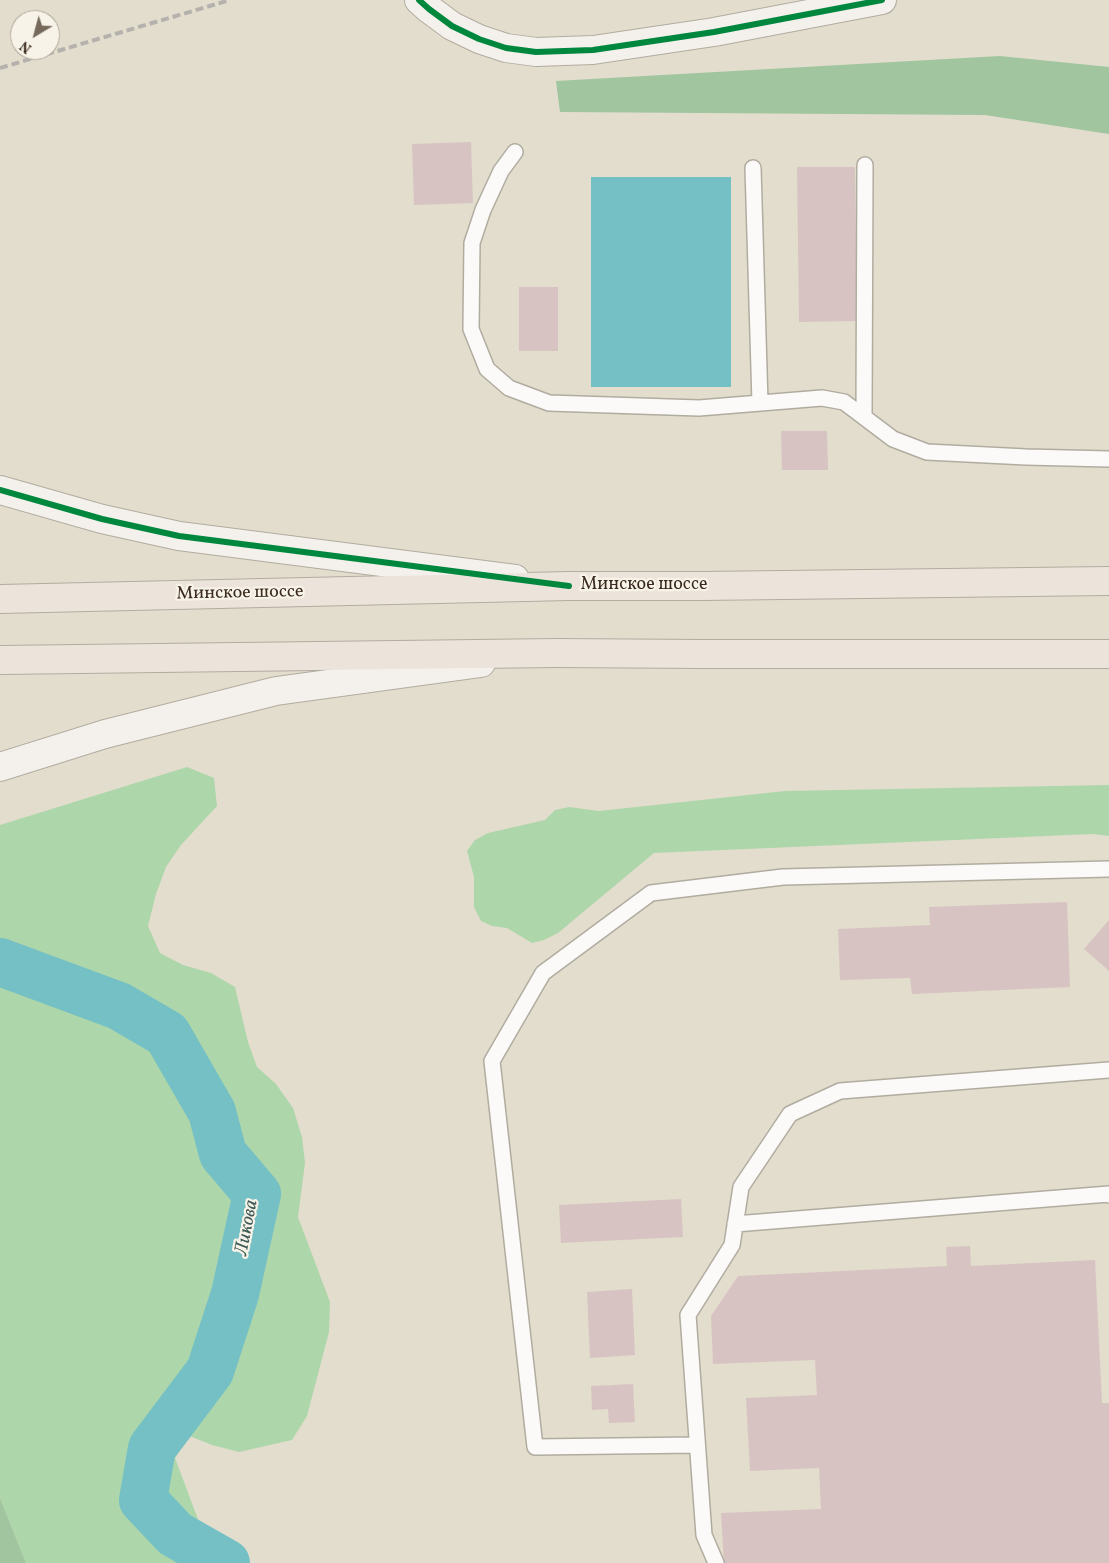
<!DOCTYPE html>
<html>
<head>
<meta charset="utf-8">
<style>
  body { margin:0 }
  #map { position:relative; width:1109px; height:1563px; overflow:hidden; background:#e3ddcd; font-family:Vollkorn,serif }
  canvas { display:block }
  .north { position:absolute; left:10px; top:10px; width:50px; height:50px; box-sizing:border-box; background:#f7f3e8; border:1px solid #aca397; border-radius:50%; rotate:217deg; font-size:14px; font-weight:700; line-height:20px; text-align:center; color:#3b2a1e }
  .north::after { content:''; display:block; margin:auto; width:18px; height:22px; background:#76695b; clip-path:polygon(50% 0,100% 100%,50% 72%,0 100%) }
</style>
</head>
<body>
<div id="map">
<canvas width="1109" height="1563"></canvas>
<div class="north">N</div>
</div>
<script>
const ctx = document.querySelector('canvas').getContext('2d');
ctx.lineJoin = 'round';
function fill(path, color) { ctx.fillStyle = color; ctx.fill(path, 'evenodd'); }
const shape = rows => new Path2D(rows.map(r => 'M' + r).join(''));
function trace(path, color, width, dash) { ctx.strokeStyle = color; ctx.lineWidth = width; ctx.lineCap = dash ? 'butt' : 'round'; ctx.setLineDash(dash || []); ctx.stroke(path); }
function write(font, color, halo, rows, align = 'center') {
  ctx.font = font + ' Vollkorn,serif'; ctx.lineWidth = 4.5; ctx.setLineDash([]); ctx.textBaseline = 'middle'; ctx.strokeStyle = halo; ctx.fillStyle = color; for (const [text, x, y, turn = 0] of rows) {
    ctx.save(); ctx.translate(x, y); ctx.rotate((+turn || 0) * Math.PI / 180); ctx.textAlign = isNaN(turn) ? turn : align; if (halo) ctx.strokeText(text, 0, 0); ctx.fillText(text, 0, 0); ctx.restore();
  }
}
const green = shape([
  [187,767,214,778,217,806,181,845,166,867,156,894,148,926,160,953,183,965,211,973,235,987,248,1042,257,1067,276,1084,293,1108,302,1137,305,1163,298,1217,330,1302,329,1332,307,1416,292,1440,239,1452,212,1445,187,1435,175,1458,205,1538,228,1563,26,1563,0,1498,0,825],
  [1109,785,1109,836,1093,834,654,853,558,933,544,940,532,943,507,928,492,926,481,921,474,907,474,877,467,851,475,840,488,833,545,820,555,810,569,807,599,811,785,791]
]);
const forest = shape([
  [1000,56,1109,67,1109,134,985,115,560,112,556,81],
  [0,1498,26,1563,0,1563]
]);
const water = shape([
  [591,177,731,177,731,387,591,387]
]);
const river = shape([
  [0,962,119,1006,167,1034,212,1112,223,1154,257,1194,235,1294,210,1371,152,1448,143,1500,175,1534,226,1563]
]);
const building = shape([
  [471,142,473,203,414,205,412,144],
  [797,167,855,167,857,321,799,322],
  [519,287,558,287,558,351,519,351],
  [781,431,827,431,828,470,782,470],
  [1067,902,1070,987,912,994,910,978,840,980,838,929,930,925,929,907],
  [1109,920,1109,971,1084,949],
  [681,1199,683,1237,561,1243,559,1205],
  [970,1246,971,1266,1095,1260,1102,1403,1109,1403,1109,1563,724,1563,721,1513,821,1509,819,1468,750,1471,746,1398,817,1395,815,1360,713,1364,711,1316,738,1276,947,1266,946,1247],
  [632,1289,635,1355,590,1358,587,1292],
  [633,1384,635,1422,609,1423,608,1409,592,1410,591,1386]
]);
const lane = shape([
  [515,152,501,171,483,210,472,243,471,329,487,369,509,388,549,403,699,408,822,398,844,402,893,439,927,452,1026,457,1109,459],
  [753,168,760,403],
  [864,416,865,165],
  [735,1224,1109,1194,1109,1195],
  [697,1445,535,1447,492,1061,543,973,651,893,783,877,1109,869],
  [716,1563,704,1535,688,1315,732,1245,741,1187,790,1114,840,1091,1109,1070]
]);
const secondary = shape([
  [419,0,429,9,452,26,479,39,506,48,536,52,593,50,714,32,882,0],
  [0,490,102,519,179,536,515,579],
  [0,767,105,734,276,691,481,663]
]);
const highway = shape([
  [0,599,569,586,702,586,1109,581],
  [0,660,556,653,703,654,1109,654]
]);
const rail = shape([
  [0,68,230,0]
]);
const cycleway = shape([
  [419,0,429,9,452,26,479,39,506,48,536,52,593,50,714,32,882,0],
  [0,490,102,519,179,536,569,586]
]);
const streetNames = [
  ["Минское шоссе",644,586],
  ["Минское шоссе",240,594,-1]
];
const waterNames = [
  ["Ликова",248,1228,-79]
];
fill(green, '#aed6ab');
fill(forest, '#a0c59f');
fill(water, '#74c0c4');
trace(river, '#74c0c4', 48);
fill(building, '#d7c4c2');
trace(lane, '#b1aca0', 18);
trace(secondary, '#b1aca0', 30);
trace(highway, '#b1aca0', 30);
trace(lane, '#fbfaf8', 15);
trace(secondary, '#f4f1ec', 28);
trace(highway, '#ece4db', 28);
trace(rail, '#b5b2ae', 4, [8, 4]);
trace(cycleway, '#00873e', 6);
write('18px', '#3b2a1e', '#f7f3e8', streetNames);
write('italic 19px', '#3e5a57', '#f7f3e8', waterNames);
</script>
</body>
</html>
